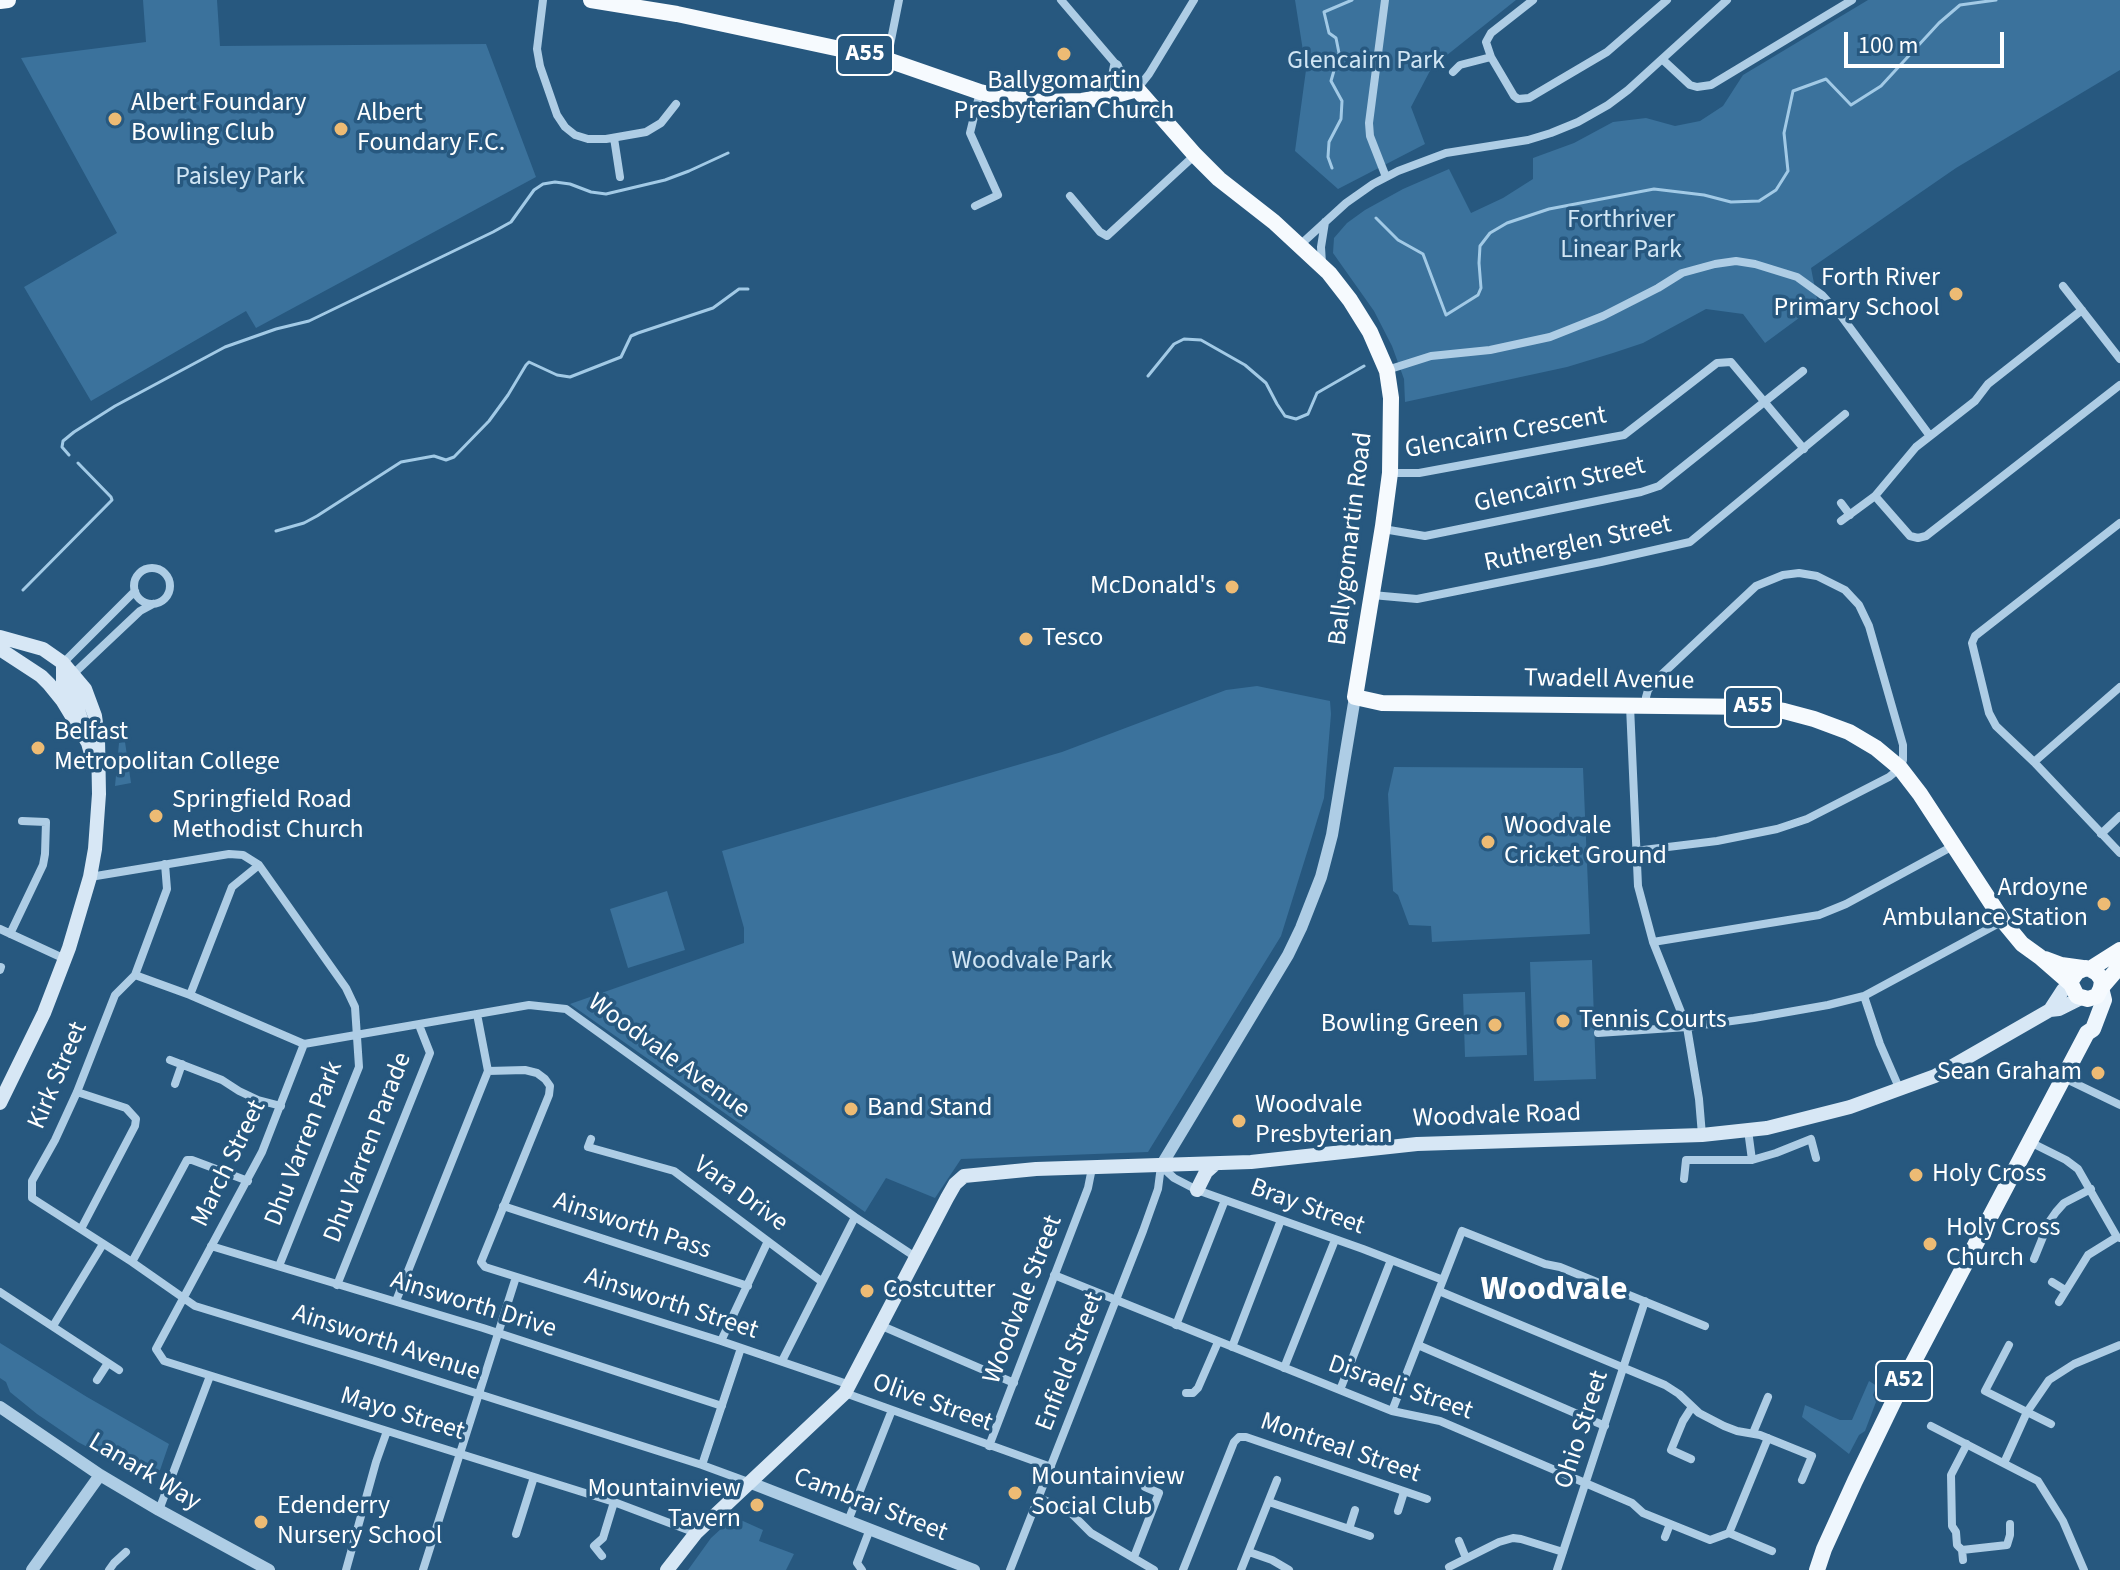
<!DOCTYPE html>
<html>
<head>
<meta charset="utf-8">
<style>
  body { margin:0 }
  #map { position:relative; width:2120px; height:1570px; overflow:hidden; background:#27587f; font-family:"Source Sans 3",sans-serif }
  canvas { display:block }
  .scale { position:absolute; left:1844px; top:32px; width:160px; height:36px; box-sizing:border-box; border:4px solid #fff; border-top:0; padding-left:10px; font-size:24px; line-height:28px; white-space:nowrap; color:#fff; -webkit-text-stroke:6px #27587f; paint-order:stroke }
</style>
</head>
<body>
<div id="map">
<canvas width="2120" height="1570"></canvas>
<div class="scale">100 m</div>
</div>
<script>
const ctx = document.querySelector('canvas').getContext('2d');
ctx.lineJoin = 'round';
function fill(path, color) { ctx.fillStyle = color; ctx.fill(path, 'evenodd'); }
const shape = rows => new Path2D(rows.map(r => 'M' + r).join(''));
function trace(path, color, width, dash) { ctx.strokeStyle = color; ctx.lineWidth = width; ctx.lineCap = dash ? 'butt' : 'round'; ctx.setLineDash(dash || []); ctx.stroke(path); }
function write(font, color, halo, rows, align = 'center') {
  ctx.font = font + ' "Source Sans 3",sans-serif'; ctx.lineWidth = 7; ctx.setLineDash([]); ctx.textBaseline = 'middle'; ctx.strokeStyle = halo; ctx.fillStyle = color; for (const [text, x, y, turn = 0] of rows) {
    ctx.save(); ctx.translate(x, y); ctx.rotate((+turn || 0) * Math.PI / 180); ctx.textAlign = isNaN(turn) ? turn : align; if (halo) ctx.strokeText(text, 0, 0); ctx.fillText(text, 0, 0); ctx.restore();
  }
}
const green = shape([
  [143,0,217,0,220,46,486,44,536,177,256,328,246,311,91,401,24,287,117,233,21,58,146,42],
  [1295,0,1516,0,1432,67,1411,107,1425,144,1338,189,1295,151,1306,70],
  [1868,0,2120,0,2120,70,1956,168,1811,268,1818,304,1765,343,1743,314,1706,309,1643,343,1613,353,1567,367,1405,402,1404,379,1392,346,1374,311,1333,253,1334,238,1347,223,1365,210,1403,189,1449,169,1471,213,1503,198,1533,179,1533,158,1574,143,1613,122,1646,118,1675,126,1700,121,1723,106,1743,75],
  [1257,686,1330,701,1331,714,1324,798,1281,936,1148,1152,961,1159,935,1198,886,1178,865,1212,570,1004,744,943,744,928,722,851,1062,752,1226,690],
  [125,742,131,783,115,786,119,743],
  [1394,767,1583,768,1590,934,1432,942,1431,926,1409,925,1398,895,1393,891,1388,794],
  [667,891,685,950,628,968,610,909],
  [1592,960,1596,1079,1534,1081,1530,962],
  [1525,992,1527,1055,1465,1057,1463,994],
  [0,1343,87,1397,169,1444,159,1473,144,1477,78,1442,37,1414,10,1392,6,1382,0,1378],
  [1869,1381,1877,1386,1873,1395,1876,1402,1865,1431,1859,1435,1849,1454,1802,1417,1805,1405,1840,1420,1852,1420],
  [734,1517,763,1530,759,1541,794,1554,786,1570,688,1570,711,1538]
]);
const stream = shape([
  [1332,168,1328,157,1329,142,1341,119,1342,101,1331,81,1339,53,1336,38,1329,33,1324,12,1352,0],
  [1376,218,1398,240,1423,254,1446,315,1478,295,1481,288,1479,263,1480,246,1490,233,1507,223,1549,209,1654,189,1704,195,1731,202,1759,201,1776,190,1788,171,1784,133,1793,91,1826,79,1851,105,1881,86,1939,23,1960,5,1996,0],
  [1148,376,1174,344,1184,339,1201,340,1245,365,1266,383,1277,404,1285,416,1296,419,1308,414,1317,393,1364,366],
  [69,455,62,447,63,441,74,432,115,406,225,347,276,329,309,321,493,232,511,222,534,190,543,184,555,182,570,184,591,192,606,194,665,180,689,171,728,153],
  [276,531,304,523,317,516,401,462,434,456,446,460,454,457,489,421,508,395,526,365,529,362,557,375,570,377,621,357,631,336,638,333,713,308,739,289,748,289],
  [23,590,112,500,111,497,78,463]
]);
const minor = shape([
  [543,0,537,49,540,66,557,115,565,127,575,135,588,139,606,139,646,132,661,123,676,104],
  [1061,0,1137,89,1149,74,1194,0],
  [1385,0,1369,123,1370,136,1386,177],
  [1533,0,1491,33,1486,42,1491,57,1514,96,1518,99,1529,98,1607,52,1667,0],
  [1662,59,1690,85,1697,87,1711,85,1852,0],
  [887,60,899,0],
  [1453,72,1460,65,1491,57],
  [614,138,620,177],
  [1070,196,1100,232,1107,236,1195,155],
  [975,206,998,195,970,133,980,92],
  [1300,245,1346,203,1373,184,1398,171,1446,153,1528,140,1551,133,1578,122,1608,105,1628,90,1727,0],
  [1322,264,1321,247,1325,222],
  [2063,286,2120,359],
  [1387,370,1431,356,1490,350,1550,337,1603,316,1658,288,1682,273,1715,264,1736,261,1755,264,1797,277,1822,295,1842,317,1930,436],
  [1391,473,1419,473,1624,435,1717,363,1731,362,1804,449],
  [1875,496,1910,536,1918,538,1926,536,2120,385],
  [1841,503,1850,515],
  [1841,521,1875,496,1916,447,1975,401,1988,384,2082,310],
  [2120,523,1975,636,1972,643,1989,713,1996,726,2034,762,2120,853],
  [1383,529,1425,536,1641,492,1659,486,1803,371],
  '134 586a18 18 0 1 1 36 0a18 18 0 1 1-36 0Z',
  [1372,595,1417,599,1601,562,1690,542,1845,414],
  [63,663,135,591],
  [70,677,140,611,153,604],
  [1630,706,1638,886,1653,942,1687,1027,1699,1099,1702,1135],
  [2034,762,2120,687],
  [2101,834,2120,816],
  [1635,851,1717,841,1777,829,1807,819,1889,777,1900,768,1903,760,1903,745,1869,626,1859,605,1845,590,1817,576,1799,573,1783,575,1756,586,1659,677,1648,690,1646,697,1647,706],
  [165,864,167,889,135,975,115,995,77,1092,55,1140,32,1181,32,1198,132,1262,195,1306,375,1361,702,1465,751,1483],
  [90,877,229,854,243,855,259,865,346,988,355,1007,359,1067,279,1266],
  [0,929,65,959],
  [10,934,43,865,45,854,46,822,22,821],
  [1653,942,1819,915,1846,904,1953,846],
  [0,970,1,967],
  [135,975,190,995,304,1044,529,1005,566,1009,855,1217,917,1258],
  [190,995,232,887,259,865],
  [1864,996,1880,1044,1900,1090],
  [1598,1033,1687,1027,1754,1018,1828,1005,1864,996,2003,921],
  [304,1044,262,1152,156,1349,164,1361,614,1502,696,1533],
  [170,1060,222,1080,239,1091,258,1100,281,1106],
  [488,1071,525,1070,537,1073,545,1079,550,1086,549,1095,481,1262,485,1267,721,1341,850,1385],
  [2064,1078,2120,1105],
  [175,1084,182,1064],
  [77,1092,126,1108,136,1119,135,1126,81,1229],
  [1748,1130,1752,1160],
  [591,1139,588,1147,674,1171,821,1281],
  [2030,1142,2066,1160,2078,1169,2117,1237,2120,1238],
  [1162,1167,1174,1178,1197,1190,1363,1249,1443,1280],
  [1684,1179,1686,1160,1752,1160,1776,1153,1811,1139,1816,1158],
  [503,1206,748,1286],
  [211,1246,483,1328,722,1406],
  [2034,1259,2049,1222,2056,1212,2064,1203,2091,1189],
  [132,1262,187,1160,192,1160,248,1181],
  [1054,1275,1392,1411,1440,1421,1632,1503,1643,1513,1710,1540,1729,1533],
  [2052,1282,2065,1290],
  [337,1285,430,1053,419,1025],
  [1439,1291,1665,1385,1679,1394,1699,1413,1724,1426,1737,1431,1760,1435,1812,1456,1802,1480],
  [0,1292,119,1370],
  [396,1301,488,1071,477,1014],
  [2059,1302,2088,1255,2117,1237],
  [1176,1325,1225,1200],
  [53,1326,103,1244],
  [882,1326,1014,1383],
  [721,1341,768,1241],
  [1418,1345,1605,1426],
  [2009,1345,1985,1391,2051,1424],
  [1232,1347,1281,1220],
  [782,1361,855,1217],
  [1284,1368,1335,1240],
  [97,1380,108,1363],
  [1340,1390,1391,1260],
  [845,1393,1051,1467],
  [1186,1393,1193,1393,1198,1388,1218,1342],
  [1392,1411,1462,1231,1545,1264,1560,1267,1705,1326],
  [1931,1426,2038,1481,2063,1521,2084,1570],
  [1753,1433,1768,1397],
  [989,1446,1088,1188,1092,1168],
  [1691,1459,1671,1450,1683,1421,1692,1407],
  [2004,1463,2027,1412,2049,1380,2074,1364,2120,1345],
  [702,1465,741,1348],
  [1039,1498,1068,1510,1091,1533,1154,1570],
  [1269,1502,1370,1536],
  [159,1510,210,1376],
  [1398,1511,1404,1492],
  [848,1521,892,1410],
  [1349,1529,1355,1510],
  [1729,1533,1768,1438],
  [1729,1533,1772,1551],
  [516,1534,534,1477],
  [1665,1537,1670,1524],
  [1459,1541,1466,1558],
  [1962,1550,2007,1545,2010,1535,2010,1524],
  [1249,1552,1272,1560,1289,1570],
  [602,1556,594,1546,603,1538,614,1502],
  [1134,1557,1159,1493,1145,1487],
  [1963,1560,1962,1550,1957,1545,1956,1532,1952,1526,1951,1475,1967,1444],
  [1449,1567,1499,1542,1513,1538,1521,1539,1563,1552],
  [109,1570,114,1563,126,1552],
  [346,1570,376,1462,387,1431],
  [423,1570,516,1277],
  [862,1570,857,1563,870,1529],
  [1010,1570,1143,1231,1158,1189,1161,1166],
  [1183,1570,1234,1442,1239,1437,1246,1437,1427,1499],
  [1241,1570,1277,1480],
  [1557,1570,1645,1301]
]);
const tertiary = shape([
  [1095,99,1113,81,1116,66],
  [1161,1166,1288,955,1301,928,1321,877,1332,835,1355,697],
  [0,1407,100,1475,159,1510,269,1570],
  [751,1483,974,1570],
  [32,1570,100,1475]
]);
const secondary = shape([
  [0,637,43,649,63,663,85,689,95,716,98,738,99,794,95,849,90,877,69,948,44,1013,0,1103],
  [0,649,41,676,49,684,62,700,88,743,93,761],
  [63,663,63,681,72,693,83,725],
  [2050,1010,2063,990,2071,985],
  [1197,1190,1206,1172,1215,1164],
  [667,1570,696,1533,845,1393,947,1198,955,1184,964,1176,1036,1169,1251,1162,1417,1144,1702,1135,1767,1128,1850,1107,1935,1076,2050,1010,2059,1009,2081,998]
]);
const primary = shape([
  [1817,1570,1824,1549,1855,1481,1903,1382,2087,1033,2093,1029,2104,1000,2101,988]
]);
const trunk = shape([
  [591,0,677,14,882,58,980,92,1005,98,1041,102,1082,101,1116,95,1137,89,1195,155,1219,179,1274,222,1329,273,1350,300,1370,332,1387,371,1391,398,1390,473,1383,526,1355,697,1382,703,1758,707,1784,711,1814,719,1849,732,1876,748,1900,768,1920,794,2003,921,2022,944,2040,957,2071,984],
  [0,1,8,0],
  [2045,959,2061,965,2090,969,2097,973,2102,980,2101,988,2097,996,2088,999,2077,996,2071,984,2072,979,2077,972,2086,968],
  [2090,969,2120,950],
  [2101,988,2120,966]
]);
const markers = [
  [1064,54,8,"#edbb74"],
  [115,119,8,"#edbb74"],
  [341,129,8,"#edbb74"],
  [1956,294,8,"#edbb74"],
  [1232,587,8,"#edbb74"],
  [1026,639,8,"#edbb74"],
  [38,748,8,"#edbb74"],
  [156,816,8,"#edbb74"],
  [1488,842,8,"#edbb74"],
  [2104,904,8,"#edbb74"],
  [1563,1021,8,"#edbb74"],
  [1495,1025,8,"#edbb74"],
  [2098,1073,8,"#edbb74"],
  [851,1109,8,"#edbb74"],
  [1239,1121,8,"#edbb74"],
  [1916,1175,8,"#edbb74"],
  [1930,1244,8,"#edbb74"],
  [867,1291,8,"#edbb74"],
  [1015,1493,8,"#edbb74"],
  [757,1505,8,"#edbb74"],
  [261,1522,8,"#edbb74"]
];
const shields = [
  [865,55,56],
  [1753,707,56],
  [1904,1381,56]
];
const shieldNames = [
  ["A55",865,55],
  ["A55",1753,707],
  ["A52",1904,1381]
];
const parkNames = [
  ["Glencairn Park",1366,62],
  ["Paisley Park",240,178],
  ["Forthriver",1621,221],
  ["Linear Park",1621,251],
  ["Woodvale Park",1032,962]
];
const poiNames = [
  ["Ballygomartin",1064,82,"center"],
  ["Presbyterian Church",1064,112,"center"],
  ["Albert Foundary",131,104],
  ["Bowling Club",131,134],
  ["Albert",357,114],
  ["Foundary F.C.",357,144],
  ["Forth River",1940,279,"right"],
  ["Primary School",1940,309,"right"],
  ["McDonald's",1216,587,"right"],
  ["Tesco",1042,639],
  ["Belfast",54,733],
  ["Metropolitan College",54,763],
  ["Springfield Road",172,801],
  ["Methodist Church",172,831],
  ["Woodvale",1504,827],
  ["Cricket Ground",1504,857],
  ["Ardoyne",2088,889,"right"],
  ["Ambulance Station",2088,919,"right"],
  ["Tennis Courts",1579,1021],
  ["Bowling Green",1479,1025,"right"],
  ["Sean Graham",2082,1073,"right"],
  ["Woodvale",1255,1106],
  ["Presbyterian",1255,1136],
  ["Band Stand",867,1109],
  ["Holy Cross",1932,1175],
  ["Holy Cross",1946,1229],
  ["Church",1946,1259],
  ["Costcutter",883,1291],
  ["Mountainview",1031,1478],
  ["Social Club",1031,1508],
  ["Mountainview",741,1490,"right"],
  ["Tavern",741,1520,"right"],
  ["Edenderry",277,1507],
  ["Nursery School",277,1537]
];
const streetNames = [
  ["Glencairn Crescent",1506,434,-10],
  ["Glencairn Street",1560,486,-13],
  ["Ballygomartin Road",1352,539,-83],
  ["Rutherglen Street",1578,545,-12],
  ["Twadell Avenue",1609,681,1],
  ["Woodvale Avenue",668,1057,36],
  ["Kirk Street",59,1076,-67],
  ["Woodvale Road",1497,1117,-2],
  ["Dhu Varren Park",305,1144,-69],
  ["Dhu Varren Parade",369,1148,-69],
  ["March Street",230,1164,-64],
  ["Vara Drive",740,1195,36],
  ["Bray Street",1307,1208,20],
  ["Ainsworth Pass",632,1227,18],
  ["Woodvale Street",1024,1300,-69],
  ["Ainsworth Street",671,1305,18],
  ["Ainsworth Drive",473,1306,17],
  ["Ainsworth Avenue",386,1344,18],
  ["Enfield Street",1071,1362,-69],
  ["Disraeli Street",1400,1389,19],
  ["Olive Street",932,1404,20],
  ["Mayo Street",402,1415,17],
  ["Ohio Street",1583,1430,-72],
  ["Montreal Street",1340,1449,19],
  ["Lanark Way",144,1473,31],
  ["Cambrai Street",870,1506,21]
];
const districtNames = [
  ["Woodvale",1554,1292]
];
fill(green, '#3b729c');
trace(stream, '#a2cae6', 3);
trace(minor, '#aecde5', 8);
trace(tertiary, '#aecde5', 12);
trace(secondary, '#d7e7f5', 14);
trace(primary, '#eef6fd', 16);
trace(trunk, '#f6fafe', 16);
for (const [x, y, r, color] of markers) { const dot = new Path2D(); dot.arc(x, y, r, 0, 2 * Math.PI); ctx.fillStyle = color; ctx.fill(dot); trace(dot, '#27587f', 3); }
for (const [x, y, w] of shields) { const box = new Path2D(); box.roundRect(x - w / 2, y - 20, w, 40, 6); ctx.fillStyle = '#27587f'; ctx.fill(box); trace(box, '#fff', 2); }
write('bold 24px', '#fff', null, shieldNames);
write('26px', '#d0e5f4', '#27587f', parkNames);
write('26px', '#fff', '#27587f', poiNames, 'left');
write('26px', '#fff', '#27587f', streetNames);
write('bold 34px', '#fff', '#27587f', districtNames);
</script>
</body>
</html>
